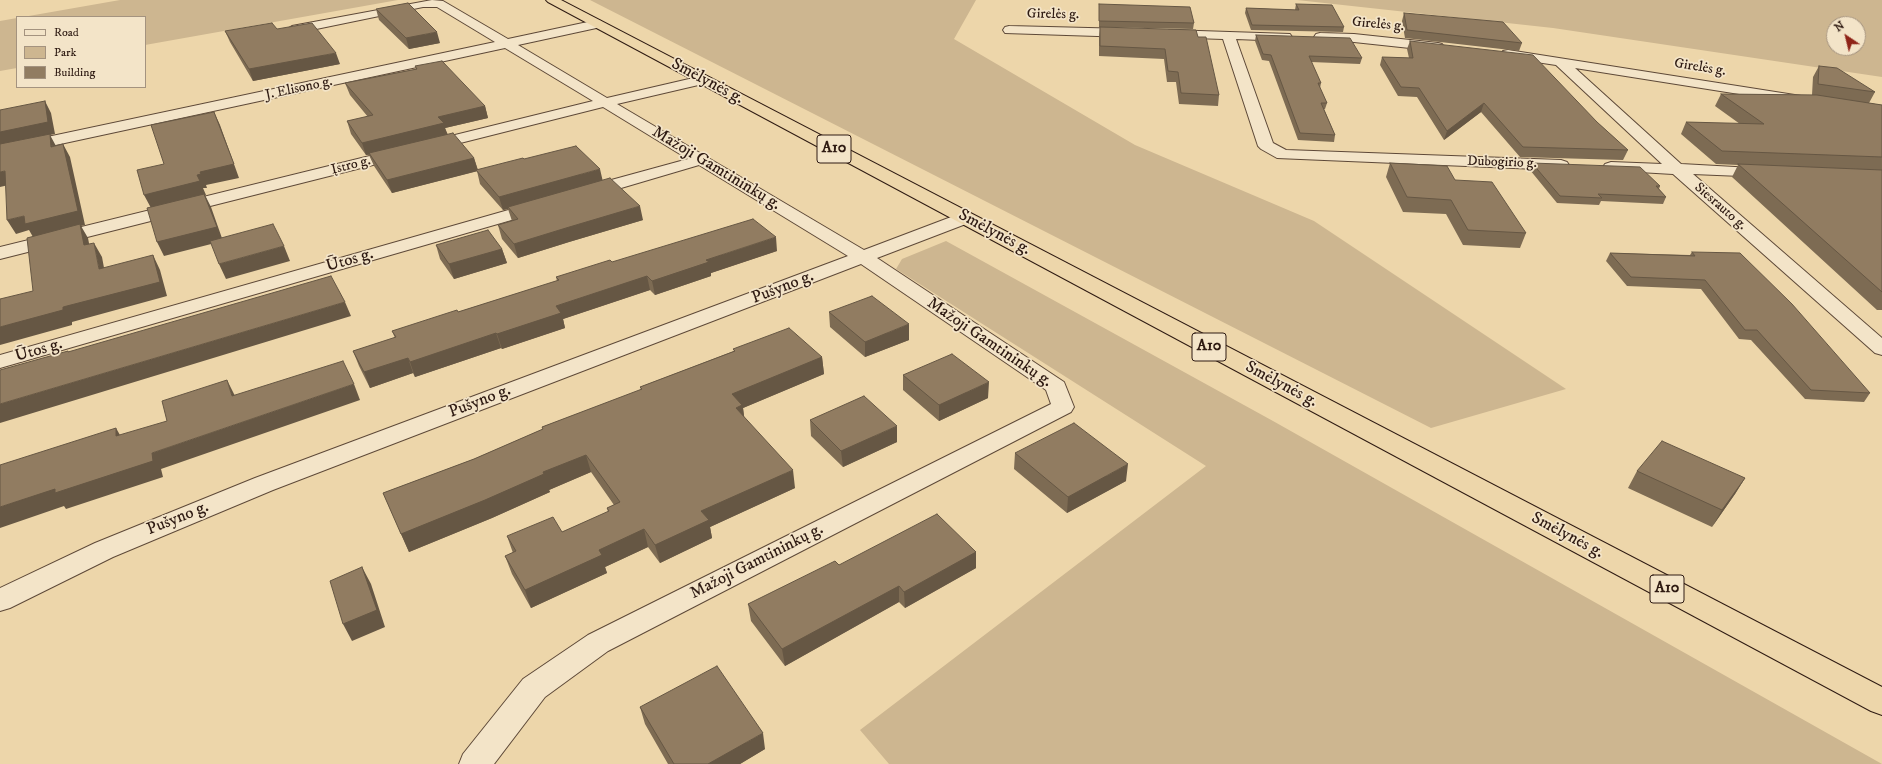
<!DOCTYPE html>
<html>
<head>
<meta charset="utf-8">
<style>
  body { margin:0 }
  #map { position:relative; width:1882px; height:764px; overflow:hidden; background:#edd6aa; font-family:"IM FELL DW Pica",serif }
  canvas { display:block }
  .legend { position:absolute; left:16px; top:16px; width:130px; height:72px; box-sizing:border-box; background:#f3e4c8; border:1px solid #a4937f; margin:0; padding:5px 7px; list-style:none; font-size:12px; color:#2e1a12 }
  .legend li { display:flex; align-items:center; gap:8px; height:20px }
  .legend b { width:20px; border:1px solid #a4937f }
  .north { position:absolute; left:1826px; top:16px; width:40px; height:40px; box-sizing:border-box; background:#f3e4c8; border:1px solid #a4937f; border-radius:50%; rotate:325deg; font-size:11px; font-weight:700; line-height:16px; text-align:center; color:#2e1a12 }
  .north::after { content:''; display:block; margin:auto; width:14px; height:18px; background:#8f2418; clip-path:polygon(50% 0,100% 100%,50% 72%,0 100%) }
</style>
</head>
<body>
<div id="map">
<canvas width="1882" height="764"></canvas>
<ul class="legend">
<li><b style="height:5px;background:#f3e4c8"></b>Road</li>
<li><b style="height:11px;background:#cdb690"></b>Park</li>
<li><b style="height:11px;background:#917c61"></b>Building</li>
</ul>
<div class="north">N</div>
</div>
<script>
const ctx = document.querySelector('canvas').getContext('2d');
ctx.lineJoin = 'round';
function fill(path, color) { ctx.fillStyle = color; ctx.fill(path, 'evenodd'); }
const shape = rows => new Path2D(rows.map(r => 'M' + r).join(''));
function trace(path, color, width, dash) { ctx.strokeStyle = color; ctx.lineWidth = width; ctx.lineCap = dash ? 'butt' : 'round'; ctx.setLineDash(dash || []); ctx.stroke(path); }
function write(font, color, halo, rows, align = 'center') {
  ctx.font = font + ' "IM FELL DW Pica",serif'; ctx.lineWidth = 3.5; ctx.setLineDash([]); ctx.textBaseline = 'middle'; ctx.strokeStyle = halo; ctx.fillStyle = color; for (const [text, x, y, turn = 0] of rows) {
    ctx.save(); ctx.translate(x, y); ctx.rotate((+turn || 0) * Math.PI / 180); ctx.textAlign = isNaN(turn) ? turn : align; if (halo) ctx.strokeText(text, 0, 0); ctx.fillText(text, 0, 0); ctx.restore();
  }
}
const green = shape([
  [120,0,398,0,145,45,145,17,23,17],
  [590,0,976,0,954,39,1135,145,1314,221,1566,389,1431,428],
  [1297,0,1882,0,1882,77,1553,28],
  [1834,24,1858,24,1858,48,1834,48],
  [17,18,17,68,0,71,0,21],
  [946,241,1273,421,1882,764,889,764,860,730,1206,466,896,269,902,259]
]);
const minor = shape([
  [432,0,443,1,508,39,597,20,601,21,603,24,601,27,518,45,607,98,702,76,707,77,709,80,707,83,617,104,864,250,959,214,965,213,971,214,974,218,971,222,877,258,1064,382,1074,407,1071,412,608,651,545,697,494,764,459,764,463,754,523,679,588,635,1051,404,1046,390,861,264,273,490,113,557,10,608,0,611,0,588,95,543,255,478,848,256,699,165,594,196,588,197,582,196,580,192,582,188,688,159,603,107,0,259,0,247,593,101,505,48,0,157,0,147,495,42,437,7,423,7,292,34,286,30,292,26,432,0],
  [1009,26,1128,29,1134,33,1128,37,1005,33,1003,30,1005,27,1009,26],
  [1169,30,1290,34,1292,37,1290,40,1286,41,1236,39,1273,143,1286,150,1561,160,1567,162,1569,165,1567,168,1561,170,1277,158,1261,149,1258,146,1223,39,1165,37,1163,34,1169,30],
  [1320,33,1354,34,1438,43,1442,44,1444,47,1442,50,1438,51,1354,42,1316,40,1314,37,1316,34,1320,33],
  [1508,50,1801,96,1803,99,1801,102,1796,103,1575,68,1681,164,1771,169,1773,172,1771,175,1765,177,1693,174,1882,338,1882,355,1875,353,1673,174,1605,170,1603,167,1605,164,1611,162,1662,164,1556,65,1503,57,1502,54,1503,51,1508,50],
  [540,201,546,202,549,206,546,210,0,368,0,355,540,201]
]);
const trunk = shape([
  [546,0,561,0,1882,687,1882,715,1871,711,548,2,546,0]
]);
const wall = shape([
  [1099,4,1194,23,1193,29,1099,27],
  [1296,4,1344,27,1343,32,1251,30,1245,13,1246,8,1295,10],
  [376,9,440,43,409,49,379,20],
  [1404,13,1522,43,1519,51,1405,38,1402,21],
  [1100,27,1198,37,1219,95,1218,106,1179,104,1176,82,1167,82,1164,59,1099,56,1099,37],
  [277,29,340,64,253,81,230,42,225,31],
  [1256,35,1362,58,1360,64,1311,62,1321,83,1320,88,1327,103,1325,109,1324,109,1335,135,1334,142,1298,140,1269,61,1262,60,1255,41],
  [1410,41,1597,122,1628,150,1623,160,1520,157,1481,112,1444,140,1417,97,1398,96,1380,65,1382,57,1409,58,1407,49],
  [415,66,485,106,488,118,445,128,447,134,474,158,478,170,524,159,602,180,643,220,569,242,518,258,502,239,498,225,512,221,508,209,503,210,480,184,477,171,392,193,374,166,369,155,366,155,351,134,347,121,368,117,350,95,345,83,416,69],
  [1819,66,1875,92,1869,103,1882,105,1882,310,1877,310,1732,177,1738,165,1716,164,1681,134,1686,122,1740,124,1715,106,1721,94,1812,95,1813,77],
  [1390,163,1455,180,1526,233,1520,248,1463,245,1446,214,1403,212,1386,177],
  [1532,163,1660,186,1659,189,1666,197,1663,204,1601,201,1599,205,1557,203,1530,170],
  [436,245,502,249,507,263,454,279,440,259],
  [777,251,711,273,711,276,655,295,650,290,563,319,565,328,502,349,501,348,415,377,413,373,370,388,359,366,353,351,395,338,392,331,458,312,557,281,556,277,612,262],
  [1692,252,1870,393,1864,402,1805,399,1751,340,1739,339,1701,289,1627,286,1606,261,1610,253,1690,255],
  [829,312,909,340,865,357,830,327],
  [733,349,822,357,824,374,743,408,744,417,795,488,710,527,712,538,660,563,648,547,605,567,607,573,531,608,512,574,505,556,513,553,507,536,562,532,608,512,607,508,614,505,591,472,549,490,550,492,492,518,409,552,383,493,474,459,543,429,542,427,641,390,640,387,734,351],
  [903,375,988,398,939,421,903,390],
  [810,420,897,442,843,467,811,436],
  [1015,453,1126,481,1067,513,1014,469],
  [1637,471,1745,478,1735,494,1712,527,1628,488],
  [976,552,976,568,905,608,899,602,785,666,751,621,748,604,839,565],
  [640,707,765,749,740,764,668,764,645,724]
]);
const shadedWall = shape([
  [437,32,440,43,409,49,406,38],
  [336,53,340,64,253,81,249,69],
  [45,101,51,113,55,134,50,135,56,146,0,145,0,132],
  [1484,103,1481,112,1444,140,1447,131],
  [485,106,488,118,445,128,448,135,366,155,362,143,438,117],
  [214,112,220,125,239,178,206,185,207,188,203,188,206,195,205,195,211,207,223,241,164,256,157,242,151,208,144,195,197,175,200,172],
  [63,144,70,157,85,225,81,226,88,238,92,259,33,237,29,230,16,234,7,220,24,216],
  [474,158,478,171,392,193,387,180],
  [600,169,603,182,508,207,508,209,503,210,499,197],
  [5,171,13,184,0,187,0,172],
  [640,206,643,220,569,242,518,258,514,244,566,228],
  [776,237,777,251,711,273,711,276,655,295,652,281,706,260],
  [94,243,102,257,107,284,99,269],
  [284,246,290,261,226,279,219,264],
  [502,249,507,263,454,279,449,264],
  [153,255,160,270,167,296,72,322,72,325,0,345,0,327,63,307],
  [647,276,650,290,563,319,565,328,502,349,497,334,556,306],
  [345,302,351,316,0,423,0,404],
  [909,324,909,340,865,357,865,342],
  [496,333,501,348,415,377,410,362],
  [822,357,824,374,743,408,745,423,738,425,732,394],
  [408,358,413,373,370,388,364,372],
  [227,380,235,396,232,396],
  [989,382,988,398,939,421,939,405],
  [354,384,360,400,161,469,163,477,66,509,64,506,0,528,0,507,152,453],
  [897,426,897,442,843,467,841,451],
  [116,428,125,444,116,436],
  [586,455,591,472,549,490,550,492,492,518,409,552,401,534,543,472],
  [1128,464,1126,481,1067,513,1068,497],
  [793,470,795,488,710,527,712,538,660,563,655,545,701,511],
  [1745,478,1735,494,1712,527,1722,510],
  [644,529,648,547,605,567,607,573,531,608,525,590,599,550],
  [976,552,976,568,905,608,904,592],
  [362,567,371,584,385,627,352,641,343,624],
  [899,586,899,602,785,666,782,649],
  [763,733,765,749,740,764,708,764]
]);
const building = shape([
  [408,3,437,32,406,38,376,9,408,3],
  [1099,4,1190,7,1194,23,1099,21,1099,4],
  [1296,4,1332,5,1344,27,1252,25,1246,8,1299,10,1296,4],
  [1404,13,1503,22,1522,43,1407,30,1404,13],
  [272,23,277,29,312,23,336,53,249,69,225,31,272,23],
  [1100,27,1196,30,1198,37,1206,37,1219,95,1181,93,1178,72,1168,71,1165,49,1100,46,1100,27],
  [1256,35,1350,38,1362,58,1309,56,1321,83,1318,83,1327,103,1321,103,1335,135,1300,133,1271,55,1263,54,1256,35],
  [1410,41,1533,55,1597,122,1628,150,1523,147,1484,103,1447,131,1419,88,1401,87,1382,57,1413,58,1410,41],
  [442,61,485,106,438,117,444,123,362,143,347,121,373,115,345,83,417,69,415,66,442,61],
  [1819,66,1837,68,1875,92,1818,84,1819,66],
  [1721,94,1817,95,1882,105,1882,157,1722,151,1686,122,1764,124,1721,94],
  [45,101,48,122,0,132,0,110,45,101],
  [214,112,234,164,200,172,201,174,197,175,200,181,144,195,137,170,164,164,151,125,214,112],
  [453,133,474,158,387,180,369,153,453,133],
  [50,134,51,147,63,144,78,211,25,224,24,216,7,220,5,171,0,172,0,144,50,134],
  [576,146,600,169,499,197,476,170,523,158,524,159,576,146],
  [1390,163,1447,166,1455,180,1492,182,1526,233,1468,230,1451,200,1407,197,1390,163],
  [1532,163,1640,167,1660,186,1656,186,1666,197,1598,194,1602,198,1560,196,1532,163],
  [1738,164,1882,170,1882,292,1738,164],
  [610,178,640,206,566,228,514,244,498,225,518,219,508,207,610,178],
  [204,194,217,227,157,242,147,208,204,194],
  [753,219,776,237,706,260,709,262,652,281,647,276,556,306,561,313,497,334,496,333,410,362,408,358,364,372,353,351,396,337,392,331,457,310,458,312,559,280,556,277,610,260,612,262,753,219],
  [80,224,84,245,94,243,99,269,153,255,160,282,63,307,63,310,0,327,0,299,33,291,27,238,80,224],
  [273,224,284,246,219,264,210,241,273,224],
  [488,230,502,249,449,264,436,245,488,230],
  [1692,252,1740,253,1792,304,1870,393,1811,390,1757,330,1745,330,1705,280,1631,277,1610,253,1695,256,1692,252],
  [331,276,345,302,0,404,0,370,68,351,68,352,331,276],
  [872,296,909,324,865,342,829,312,872,296],
  [789,328,822,357,732,394,742,405,736,408,793,470,701,511,709,520,655,545,644,529,599,550,602,555,525,590,505,556,516,551,507,536,553,517,562,532,609,511,607,508,620,502,586,455,543,472,544,474,485,500,401,534,383,493,474,459,543,429,542,427,642,389,640,387,735,351,733,349,789,328],
  [952,354,989,382,939,405,903,375,952,354],
  [343,361,354,384,152,453,153,461,55,493,55,489,0,507,0,465,116,428,116,436,167,421,162,401,227,380,232,396,343,361],
  [864,396,897,426,841,451,810,420,864,396],
  [1074,423,1128,464,1068,497,1015,453,1074,423],
  [1662,441,1745,478,1722,510,1637,471,1662,441],
  [937,514,976,552,904,592,899,586,782,649,748,604,835,561,839,565,937,514],
  [362,567,377,610,343,624,330,581,362,567],
  [717,666,763,733,708,764,674,764,640,707,717,666]
]);
const farStreetnames = [
  ["Girelės g.",1053,15,1],
  ["Girelės g.",1378,25,5],
  ["Girelės g.",1700,68,9],
  ["J. Elisono g.",299,89,-12],
  ["Dubogirio g.",1502,163,2],
  ["Įstro g.",351,166,-14],
  ["Siesrauto g.",1720,207,41]
];
const shields = [
  [834,149,34],
  [1209,347,34],
  [1667,589,34]
];
const shieldNames = [
  ["A10",834,149],
  ["A10",1209,347],
  ["A10",1667,589]
];
const streetNames = [
  ["Smėlynės g.",707,82,28],
  ["Mažoji Gamtininkų g.",716,169,31],
  ["Smėlynės g.",994,233,28],
  ["Ūtos g.",350,261,-16],
  ["Pušyno g.",783,288,-21],
  ["Mažoji Gamtininkų g.",989,343,34],
  ["Ūtos g.",39,351,-16],
  ["Smėlynės g.",1281,385,28],
  ["Pušyno g.",480,402,-21],
  ["Pušyno g.",178,519,-22],
  ["Smėlynės g.",1567,536,28],
  ["Mažoji Gamtininkų g.",757,562,-27]
];
fill(green, '#cdb690');
trace(minor, '#5e4938', 2);
trace(trunk, '#2e1a12', 2);
fill(minor, '#f3e4c8');
fill(trunk, '#edd6aa');
fill(wall, '#7d6b53');
fill(shadedWall, '#665744');
fill(building, '#917c61');
trace(building, '#665744', 1);
write('14px', '#2e1a12', '#f3e4c8', farStreetnames);
for (const [x, y, w] of shields) { const box = new Path2D(); box.roundRect(x - w / 2, y - 14, w, 28, 3); ctx.fillStyle = '#f3e4c8'; ctx.fill(box); trace(box, '#2e1a12', 1); }
write('bold 16px', '#2e1a12', null, shieldNames);
write('17px', '#2e1a12', '#f3e4c8', streetNames);
</script>
</body>
</html>
